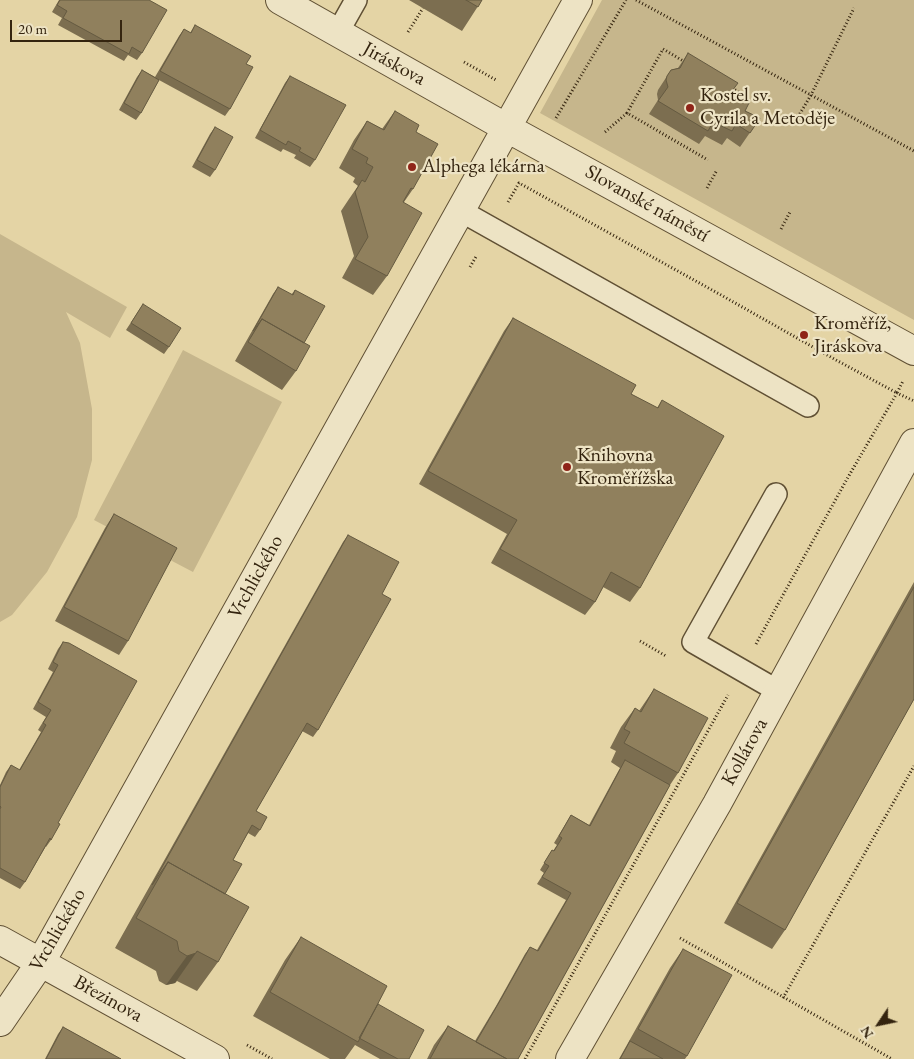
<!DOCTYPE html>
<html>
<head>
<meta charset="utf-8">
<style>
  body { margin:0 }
  #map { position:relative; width:914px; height:1059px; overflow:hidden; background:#e4d4a5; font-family:"EB Garamond",serif }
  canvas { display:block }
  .north { position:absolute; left:854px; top:999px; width:50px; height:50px; -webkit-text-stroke:4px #ede3c4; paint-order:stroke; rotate:236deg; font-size:14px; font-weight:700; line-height:20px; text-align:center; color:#34240f }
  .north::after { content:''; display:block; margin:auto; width:18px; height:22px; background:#34240f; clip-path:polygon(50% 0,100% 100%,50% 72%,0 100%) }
  .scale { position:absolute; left:10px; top:20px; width:112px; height:22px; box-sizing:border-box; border:2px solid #34240f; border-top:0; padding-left:6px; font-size:15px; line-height:18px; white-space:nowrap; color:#34240f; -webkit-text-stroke:4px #ede3c4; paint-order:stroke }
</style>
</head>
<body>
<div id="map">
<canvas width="914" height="1059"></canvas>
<div class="north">N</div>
<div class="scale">20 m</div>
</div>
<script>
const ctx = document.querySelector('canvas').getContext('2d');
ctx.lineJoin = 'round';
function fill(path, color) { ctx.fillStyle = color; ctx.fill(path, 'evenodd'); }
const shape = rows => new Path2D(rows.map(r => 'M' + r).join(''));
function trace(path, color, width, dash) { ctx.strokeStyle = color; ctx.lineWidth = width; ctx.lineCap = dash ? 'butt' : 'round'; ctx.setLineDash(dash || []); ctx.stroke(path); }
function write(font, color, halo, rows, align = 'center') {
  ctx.font = font + ' "EB Garamond",serif'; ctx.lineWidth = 4.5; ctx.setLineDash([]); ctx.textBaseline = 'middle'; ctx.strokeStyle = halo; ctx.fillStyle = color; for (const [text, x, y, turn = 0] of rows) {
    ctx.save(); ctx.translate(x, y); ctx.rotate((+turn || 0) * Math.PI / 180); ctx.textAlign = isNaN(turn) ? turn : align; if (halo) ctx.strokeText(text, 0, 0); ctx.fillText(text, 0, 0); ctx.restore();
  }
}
const green = shape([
  [602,0,914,0,914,320,540,113],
  [0,234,127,307,110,338,66,312,80,343,92,409,92,460,77,517,47,572,12,615,0,622],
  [183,350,282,402,193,572,94,520]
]);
const path = shape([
  [636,0,914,151],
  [408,32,423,8],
  [464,62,496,80],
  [685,62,663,49,627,113,708,160],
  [732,88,740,93],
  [798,117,811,95,854,8],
  [556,118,626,0],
  [605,132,627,113],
  [707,188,717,170],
  [508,202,519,183,721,295,836,360,897,393,903,381],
  [781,229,790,212],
  [470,267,477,255],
  [640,641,666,656],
  [756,644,847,479,897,393,914,401],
  [680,938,892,1059],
  [783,998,914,766],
  [247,1045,272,1059],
  [525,1059,728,695]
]);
const service = shape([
  [338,32,356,0],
  [461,211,808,406],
  [776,494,693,642,778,691]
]);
const minor = shape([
  [280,0,507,128,914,351],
  [0,940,215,1059],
  [0,1022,41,962,578,0],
  [570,1059,717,804,914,443]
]);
const wall = shape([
  [59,0,149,0,142,53,137,60,128,55,124,61,58,25,62,18,52,12],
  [409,0,482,0,462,31],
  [195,25,246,64,230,109,225,116,159,80,141,113,136,120,119,110,137,77,142,70,155,77,179,36,184,29,190,33],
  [688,53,732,91,745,111,760,118,740,147,727,138,722,145,705,136,699,144,649,114,658,100,657,94,658,90,671,70,678,68],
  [290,76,315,160,310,167,294,158,296,155,283,149,281,152,255,138,285,83],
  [395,111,416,132,413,189,404,202,387,276,373,295,342,278,354,256,341,211,349,199,358,186,353,182,355,178,339,168,354,140,367,121,382,129],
  [215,127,215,170,210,177,192,167,210,134],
  [278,287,291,295,295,290,304,343,296,371,282,390,235,361,273,294],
  [143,304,169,347,164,354,126,330],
  [513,318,631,394,657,408,662,400,640,588,630,602,603,587,595,602,585,615,491,563,507,534,419,484,504,331],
  [114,514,128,641,119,655,55,621,105,528],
  [348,535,382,594,318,730,313,737,302,731,256,811,260,830,255,837,248,833,233,860,225,894,218,962,197,991,177,981,175,983,166,985,159,981,156,971,115,948,343,542],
  [914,582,914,699,785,930,772,949,724,923],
  [63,642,58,823,51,840,46,847,46,846,25,882,20,889,0,878,0,785,6,772,11,765,19,770,41,732,38,730,46,717,33,709,53,672,48,669,58,649],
  [654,689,678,773,670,785,518,1059,427,1059,434,1045,448,1026,475,1041,496,1006,525,954,530,947,537,950,566,900,537,884,544,873,540,870,552,850,553,851,557,845,554,843,571,815,589,825,620,768,611,762,616,751,610,748,621,727,635,708,639,711],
  [301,937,378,1004,409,1059,380,1059,355,1045,345,1059,330,1059,253,1016,285,960],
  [683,949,687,1056,685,1059,619,1059,670,968],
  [63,1027,121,1059,45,1059,58,1034]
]);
const shadedWall = shape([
  [196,953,175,983,166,985,187,956]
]);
const building = shape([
  [60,0,149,0,167,10,142,53,132,47,129,54,63,18,67,11,57,5,60,0],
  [466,0,482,0,478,7,466,0],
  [195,25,251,56,246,64,253,67,230,109,160,71,184,29,191,33,195,25],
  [688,53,738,83,732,91,749,103,745,111,760,118,750,133,736,124,732,131,713,122,708,131,658,101,668,87,666,80,667,76,671,70,680,68,688,53],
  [142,70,159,80,141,113,124,103,142,70],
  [290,76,346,105,315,160,299,151,301,148,288,141,286,145,260,130,290,76],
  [395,111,419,125,416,132,438,144,413,189,411,188,403,202,422,213,387,276,355,259,368,237,355,192,362,180,365,182,373,167,366,163,368,158,352,149,367,121,384,130,395,111],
  [215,127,233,137,215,170,197,160,215,127],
  [278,287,293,295,295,290,325,306,304,343,262,319,253,331,278,287],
  [143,304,181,328,169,347,131,323,143,304],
  [513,318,636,385,631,394,658,408,662,400,724,436,640,588,611,572,595,602,500,549,517,520,428,471,513,318],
  [262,319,310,346,296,371,248,342,262,319],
  [114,514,177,548,128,641,64,607,114,514],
  [348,535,399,562,382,594,391,599,318,730,307,723,256,811,267,817,260,830,252,825,233,860,242,864,225,894,168,862,152,885,348,535],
  [914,587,914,699,785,930,737,903,914,587],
  [63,642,69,643,137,681,58,823,60,824,51,840,50,838,25,882,0,868,0,809,1,807,0,806,0,787,11,765,20,770,46,725,43,723,51,710,38,702,58,665,53,662,63,642],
  [654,689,708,718,678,773,624,743,630,732,624,729,635,708,641,712,654,689],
  [625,760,670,785,518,1059,507,1059,476,1042,501,999,530,947,538,951,571,893,542,877,549,866,544,863,552,850,554,851,562,838,559,836,571,815,590,826,625,760],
  [168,862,249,907,218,962,197,951,196,953,187,956,179,951,177,941,136,918,168,862],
  [301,937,387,986,358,1042,270,992,301,937],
  [683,949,732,975,687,1056,638,1029,683,949],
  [378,1004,424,1030,409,1059,398,1059,359,1038,378,1004],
  [448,1026,507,1059,430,1059,448,1026],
  [63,1027,121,1059,46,1059,63,1027],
  [630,1041,663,1059,620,1059,630,1041]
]);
const markers = [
  [690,108,5,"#8f2418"],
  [412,167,5,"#8f2418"],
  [804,335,5,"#8f2418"],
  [567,467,5,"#8f2418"]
];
const streetNames = [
  ["Jiráskova",394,64,29],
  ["Slovanské náměstí",647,204,29],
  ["Vrchlického",256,577,-61],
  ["Kollárova",745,752,-61],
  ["Vrchlického",58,930,-60],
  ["Březinova",108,999,29]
];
const poiNames = [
  ["Kostel sv.",700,96],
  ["Cyrila a Metoděje",700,119],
  ["Alphega lékárna",422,167],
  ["Kroměříž,",814,324],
  ["Jiráskova",814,347],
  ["Knihovna",577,456],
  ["Kroměřížska",577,479]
];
fill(green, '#c6b68c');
trace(service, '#605034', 24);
trace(minor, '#605034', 30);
trace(path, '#34240f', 3, [1, 2.5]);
trace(service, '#ede3c4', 21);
trace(minor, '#ede3c4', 28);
fill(wall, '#7c6e50');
fill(shadedWall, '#655a41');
fill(building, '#90805d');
trace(building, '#655a41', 1);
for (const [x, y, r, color] of markers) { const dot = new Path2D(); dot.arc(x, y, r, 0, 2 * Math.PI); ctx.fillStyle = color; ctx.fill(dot); trace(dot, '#ede3c4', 2); }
write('20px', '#34240f', '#ede3c4', streetNames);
write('20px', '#34240f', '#ede3c4', poiNames, 'left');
</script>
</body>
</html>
